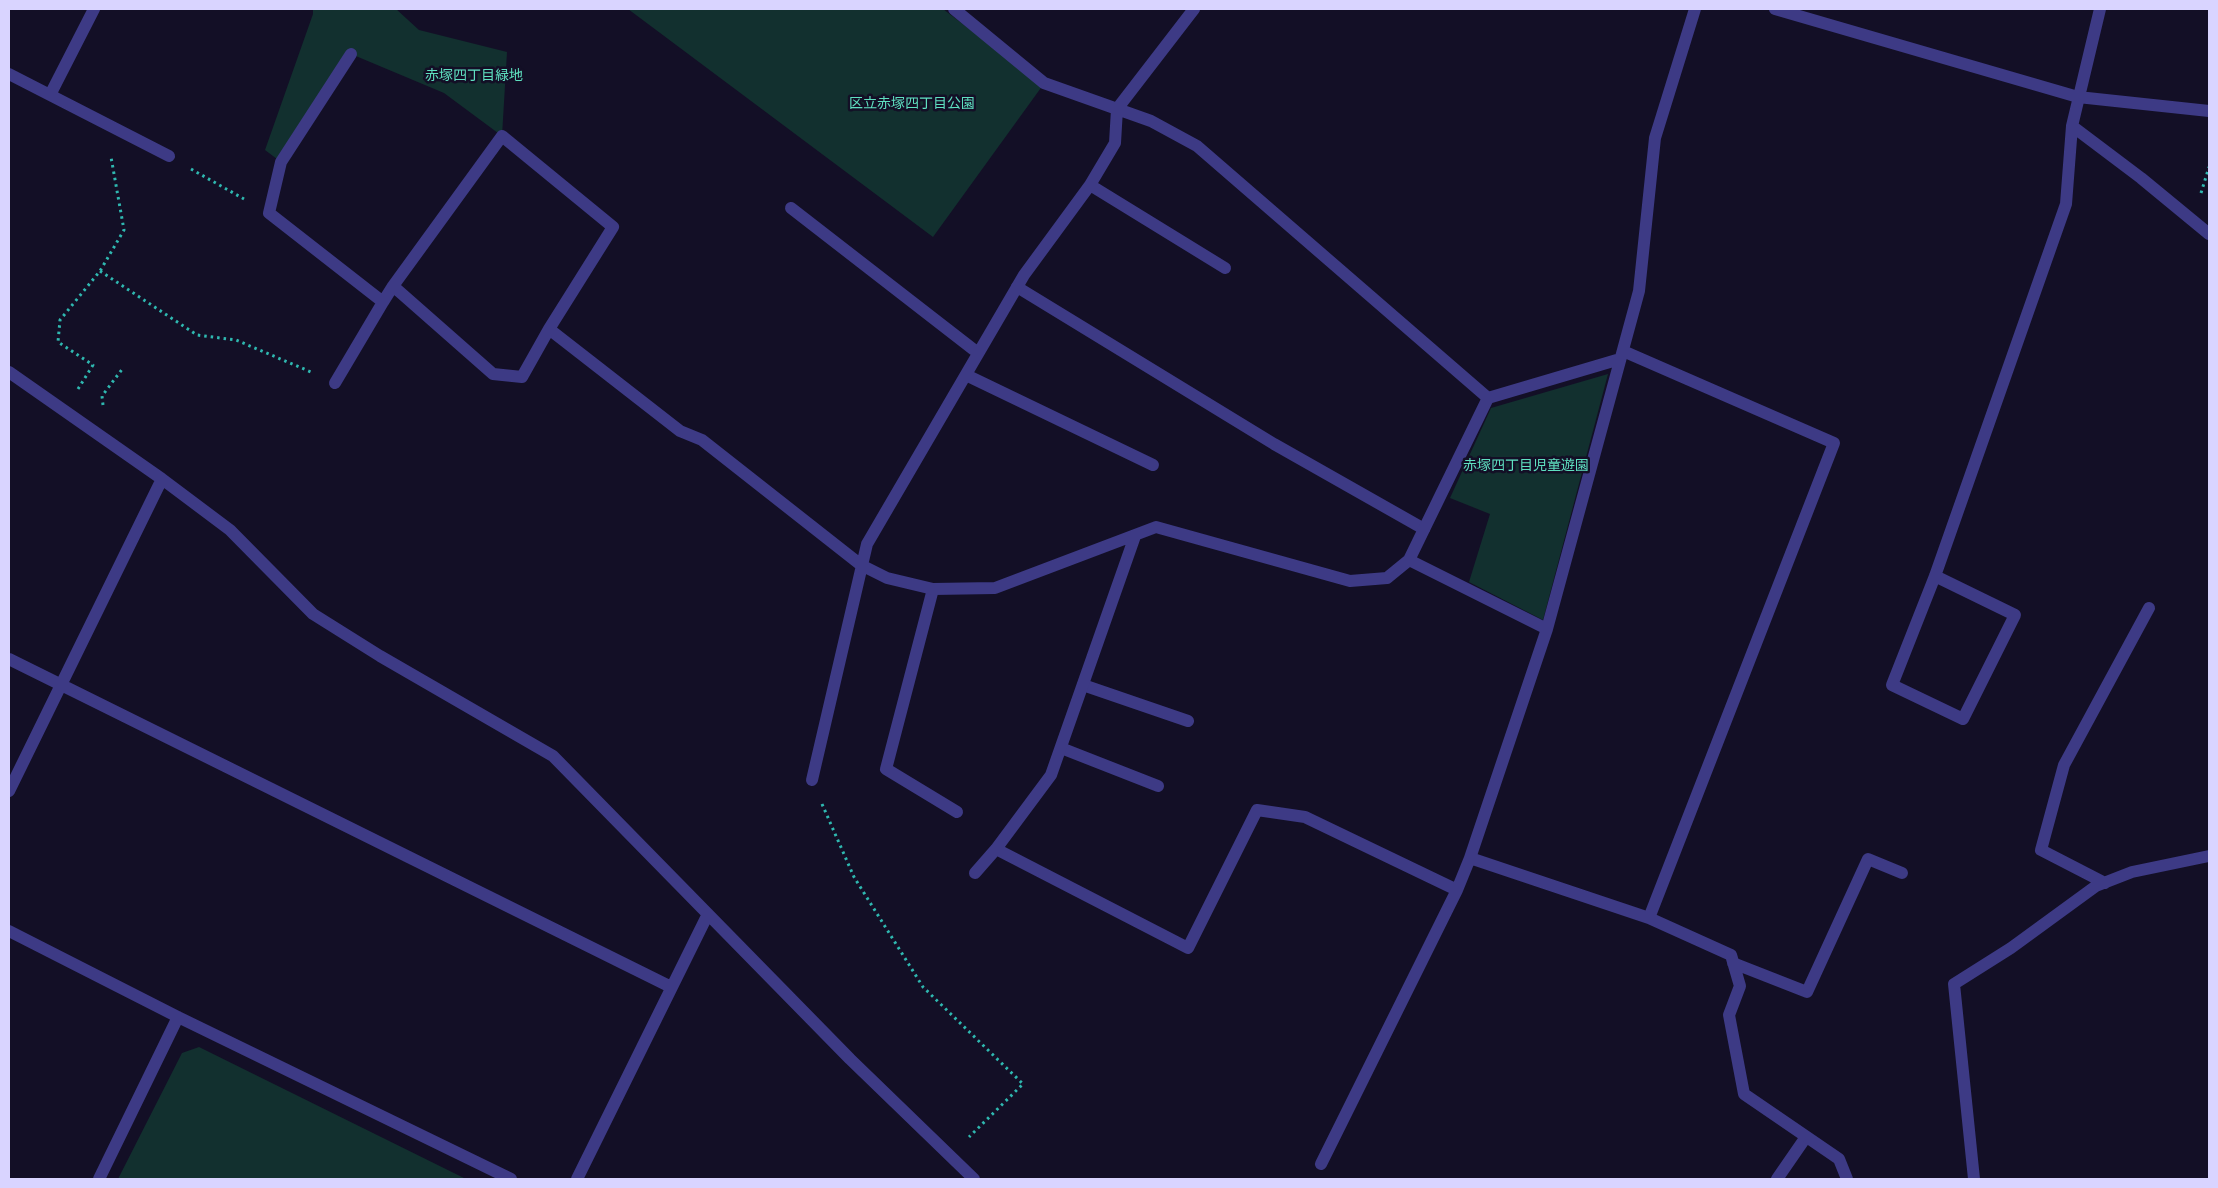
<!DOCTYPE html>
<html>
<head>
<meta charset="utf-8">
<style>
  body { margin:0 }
  #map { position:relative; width:2218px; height:1188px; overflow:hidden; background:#130f26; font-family:Manrope,sans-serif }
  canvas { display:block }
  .frame { position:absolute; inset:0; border:10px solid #d9d4ff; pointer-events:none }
</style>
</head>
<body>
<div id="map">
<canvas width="2218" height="1188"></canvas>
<div class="frame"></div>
</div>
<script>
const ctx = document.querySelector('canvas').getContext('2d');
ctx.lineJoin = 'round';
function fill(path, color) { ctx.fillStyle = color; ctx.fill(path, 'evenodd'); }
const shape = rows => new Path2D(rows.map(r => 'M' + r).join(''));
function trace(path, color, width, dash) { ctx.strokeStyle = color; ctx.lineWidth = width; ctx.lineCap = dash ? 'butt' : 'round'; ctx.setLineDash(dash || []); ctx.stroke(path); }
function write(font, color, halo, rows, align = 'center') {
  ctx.font = font + ' Manrope,"Noto Sans JP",sans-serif'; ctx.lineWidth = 5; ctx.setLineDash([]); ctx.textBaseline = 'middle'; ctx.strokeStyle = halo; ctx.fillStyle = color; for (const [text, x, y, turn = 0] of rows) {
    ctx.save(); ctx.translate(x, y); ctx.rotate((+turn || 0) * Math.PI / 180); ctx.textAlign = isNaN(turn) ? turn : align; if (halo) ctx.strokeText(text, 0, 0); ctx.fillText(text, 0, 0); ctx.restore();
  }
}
const green = shape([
  [313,9,396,9,419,30,507,52,502,136,444,93,351,54,281,162,265,150,313,14],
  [628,9,943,9,1043,85,933,237],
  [1608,374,1543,620,1469,582,1490,514,1450,498,1491,408],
  [199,1047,466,1179,118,1179,182,1053]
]);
const path = shape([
  [191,169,244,199],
  [2201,193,2209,167],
  [100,271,197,335,236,340,311,372],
  [78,389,93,365,58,342,60,320,100,271,124,230,111,157],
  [103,405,102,396,123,368],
  [822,804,854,877,923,987,1023,1084,969,1137]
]);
const lane = shape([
  [1017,287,1274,444,1424,529],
  [933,589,886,769,957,812],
  [1083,685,1188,721],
  [1061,748,1158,786],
  [1777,1179,1806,1137]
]);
const street = shape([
  [954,9,1044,83,1151,121,1197,146,1488,398,1620,359],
  [1775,9,2078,97,2209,111],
  [351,54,281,162,269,213,383,302,393,286,502,136,613,227,549,329,522,377,493,374,393,286],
  [9,74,169,156],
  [50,95,94,9],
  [2072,126,2141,178,2209,234],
  [1090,185,1225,268],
  [791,208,978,353],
  [549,329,680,431,702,440,861,565,887,578,933,589,995,588,1156,527,1350,581,1387,578,1409,560,1488,398],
  [1623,351,1834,443,1649,918],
  [9,372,162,479,230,530,313,614,380,656,553,756,850,1059,974,1179],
  [966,375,1153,465],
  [335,383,383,302],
  [1409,560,1547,629],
  [1935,576,2015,615,1963,719,1892,685,1935,576,2066,204,2072,126,2100,9],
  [9,659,671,987],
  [812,780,867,544,1024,275,1090,185,1115,143,1117,109,1194,9],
  [9,791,162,479],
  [996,849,1188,948,1257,810,1305,817,1457,890],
  [1470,858,1649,918,1731,955,1740,986,1729,1015,1744,1094,1839,1159,1847,1179],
  [975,873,996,849,1051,775,1135,536],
  [2105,883,2041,850,2064,765,2149,608],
  [9,931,178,1017,511,1179],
  [1733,963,1807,992,1868,859,1902,873],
  [1321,1164,1457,890,1470,858,1547,629,1639,291,1655,138,1695,9],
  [99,1179,178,1017],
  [577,1179,708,914],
  [1974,1179,1954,984,2011,948,2096,886,2132,872,2209,856]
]);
const parkNames = [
  ["赤塚四丁目緑地",474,76],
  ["区立赤塚四丁目公園",912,104],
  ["赤塚四丁目児童遊園",1526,466]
];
fill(green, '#12302f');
trace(path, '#2fb8b0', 3, [2.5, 4]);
trace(lane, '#3d3a85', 12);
trace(street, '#3d3a85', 12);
write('14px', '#5fe0c0', '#130f26', parkNames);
</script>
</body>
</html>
